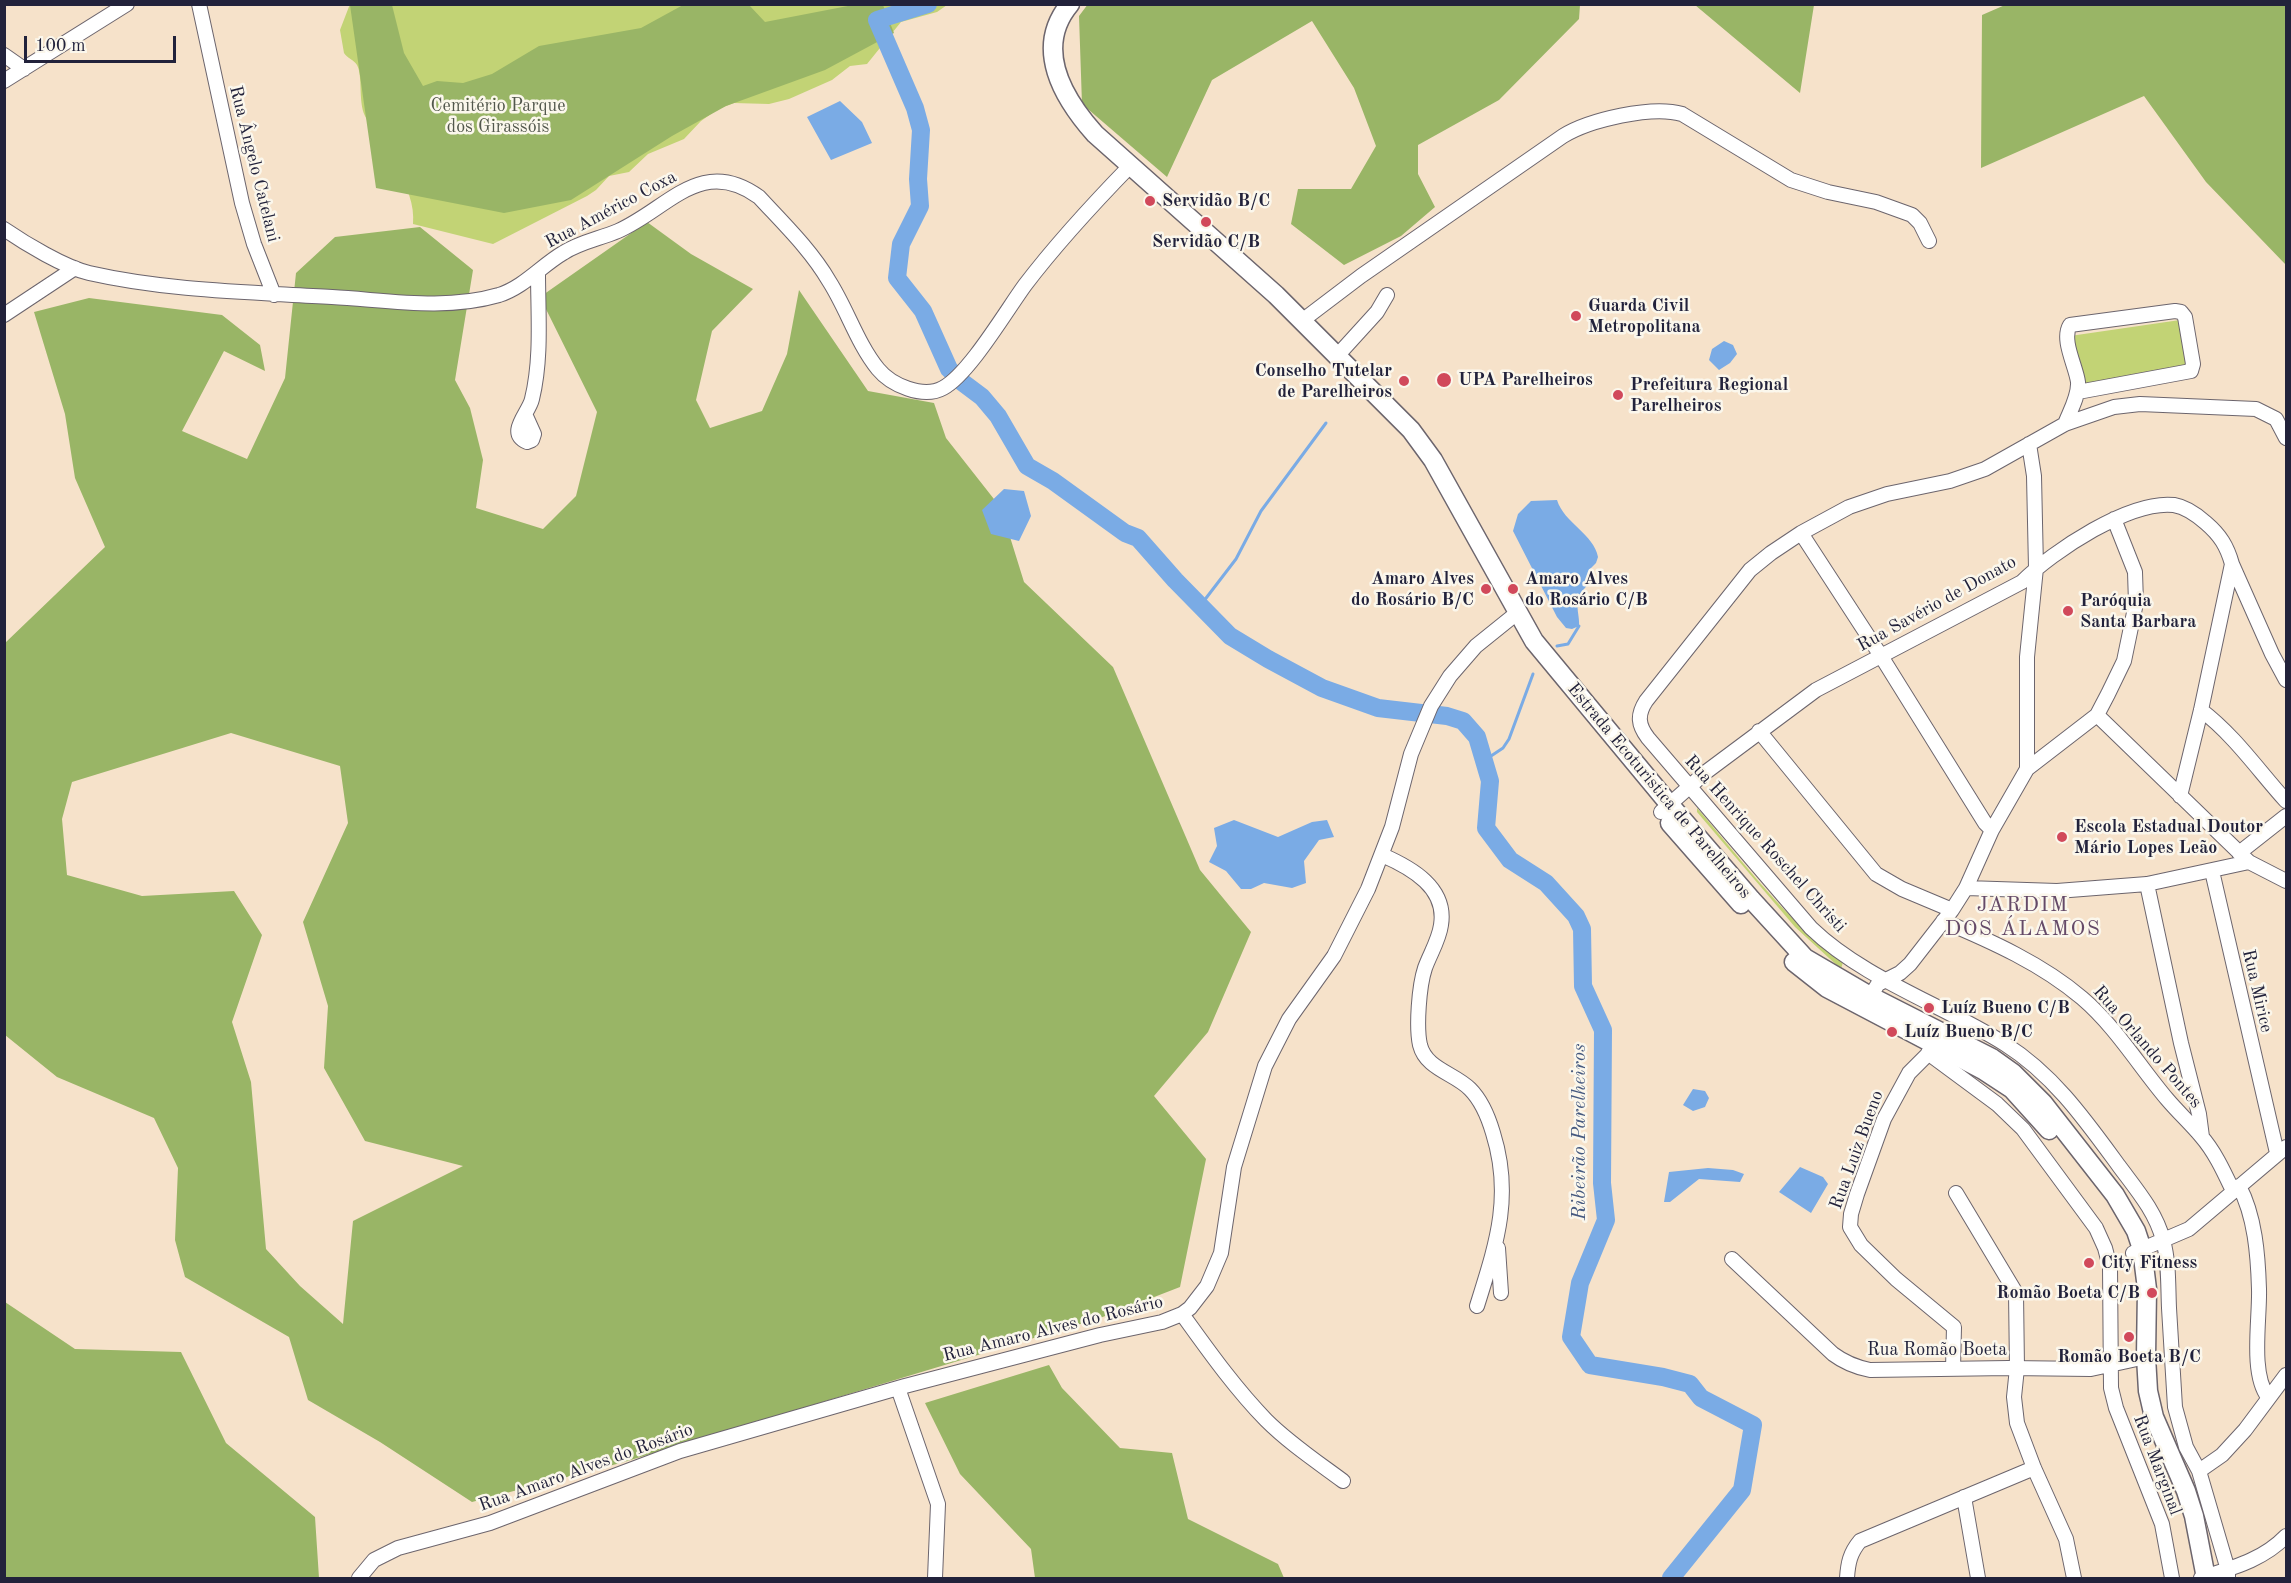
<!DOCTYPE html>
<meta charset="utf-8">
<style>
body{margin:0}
#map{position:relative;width:2291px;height:1583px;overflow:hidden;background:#f6e2ca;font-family:"Old Standard TT",serif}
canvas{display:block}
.frame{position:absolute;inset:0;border:6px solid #22223b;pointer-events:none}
.scale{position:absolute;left:24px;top:36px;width:152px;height:27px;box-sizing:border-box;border:3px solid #22223b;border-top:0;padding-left:8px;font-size:18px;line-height:21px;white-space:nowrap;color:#22223b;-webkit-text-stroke:4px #fbf7ec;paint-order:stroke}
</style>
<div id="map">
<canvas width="2291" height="1583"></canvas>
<div class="frame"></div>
<div class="scale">100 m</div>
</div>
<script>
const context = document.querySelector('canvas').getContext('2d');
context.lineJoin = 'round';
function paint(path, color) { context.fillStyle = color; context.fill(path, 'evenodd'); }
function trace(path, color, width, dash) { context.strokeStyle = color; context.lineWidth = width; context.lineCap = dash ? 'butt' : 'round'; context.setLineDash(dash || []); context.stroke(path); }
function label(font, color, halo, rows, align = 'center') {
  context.font = font + ' "Old Standard TT",serif'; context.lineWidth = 5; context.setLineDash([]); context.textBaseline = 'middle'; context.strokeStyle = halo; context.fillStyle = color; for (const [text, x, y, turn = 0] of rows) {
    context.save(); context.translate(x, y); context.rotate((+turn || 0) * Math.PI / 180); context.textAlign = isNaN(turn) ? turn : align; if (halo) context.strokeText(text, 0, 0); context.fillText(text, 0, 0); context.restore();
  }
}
const green = new Path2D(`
 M350,4l597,1 -10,7 -36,10 -34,42 -17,2 -18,14 -43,19 -20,5 -35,-1 -16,6 -17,12 -17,18 -36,15 -19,18 -20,4 -13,14 -9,6 -94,48 -80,-20c4,-38 -32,-75 -48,-108 -7,-15 -2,-40 -8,-51 -3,-5 -10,-7 -13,-12l-4,-23z
 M2180,320l8,50 -106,17 -12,-51z
 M1697,808c46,53 89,113 146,154l-2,7 -46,-42 -98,-115z`);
const forest = new Path2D(`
 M1088,4l492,1 -1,14 -80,81 -81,45v29l17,33 -34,29 -57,29 -53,-41 7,-35h53l25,-43 -22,-58 -42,-67 -100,59 -45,97 -85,-73 -3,-88z
 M350,5h42l12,48 19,33 14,-5 26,2 29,-9 47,-28 102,-18 42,-23h66l16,17 88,-17h30l11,28 -69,37 -99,36 -54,30 -101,64 -67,13 -128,-25z
 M1695,5h119l-14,88z
 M2005,5h281v260l-80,-83 -62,-86 -163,72 1,-153z
 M647,222l44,32 62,35 -41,42 -16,69 14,28 52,-17 25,-57 12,-64 69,101 66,12 12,35 55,70 23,74 89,85 87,203 51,62 -43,100 -54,64 52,63 -26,128 -80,31 -476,144 -152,40 -92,-60 -72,-42 -19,-63 -104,-60 -10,-37 3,-72 -24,-50 -97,-41 -52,-42v-392l100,-96 -30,-69 -10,-64 -31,-102 55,-14 133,17 38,30 5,26 -41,-20 -42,80 65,28 38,-81 11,-105 39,-36 85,-10 53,43 -18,110 15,28 13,52 -7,48 67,21 33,-33 21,-84 -57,-115zM231,733l109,33 8,57 -45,99 25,84 -4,62 41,73 98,25 -110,55 -10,103 -43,-38 -34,-37 -15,-167 -19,-60 30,-87 -28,-44 -92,5 -75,-21 -5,-56 10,-37z
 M5,1302l70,47 106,3 45,91 89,74 4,61h-314z
 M1049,1365l13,23 58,60 52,5 16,66 90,45 6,14h-249l-4,-29 -71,-75 -35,-71z`);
const water = new Path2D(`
 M840,101l22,21 10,21 -41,17 -24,-43z
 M1724,341l9,4 4,9 -7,9 -11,7 -10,-10 3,-11z
 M1004,489l20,2 7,25 -12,25 -28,-7 -9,-24z
 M1557,500c7,23 37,34 41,57l-2,6 -7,7c3,17 -4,14 -10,27 -4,8 1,20 0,29l-7,3 -6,-1 -9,-11 -44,-86 5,-17 13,-13z
 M1234,820l44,17 34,-15 15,-2 7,17 -15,3 -15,21 2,22 -14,5 -28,-5 -13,6h-10l-15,-18 -17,-9 8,-16 -3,-18z
 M1693,1089l12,2 4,7 -4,9 -12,4 -10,-6z
 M1800,1167l23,10 5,7 -17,29 -32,-21z
 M1708,1168l25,2 11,4 -4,8 -41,-3 -29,23h-6l5,-30z`);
const stream = new Path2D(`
 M1200,606l36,-47 25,-48 65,-88
 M1557,646l11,-2 11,-18
 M1485,760l18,-12 6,-9 24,-65`);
const river = new Path2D(`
 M928,4l-51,16 38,88 6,22 -3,49 2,27 -19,38 -4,34 26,33 26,58 13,13 20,15 16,19 29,50 26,15 72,52 13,5 37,42 55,56 38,23 54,29 56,20 69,8 16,5 14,16 13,44 -4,47 24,32 36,23 30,33 6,13 1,57 20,44 -1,153 4,37 -26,63 -9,54 19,28 73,12 27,7 11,14 52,27 -11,65 -71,88`);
const minor = new Path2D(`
 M199,4l43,199 12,41 20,51
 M4,55l20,14
 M4,81l123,-77
 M4,229c22,15 60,38 85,44 79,18 162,19 243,24 55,3 112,14 167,-2 25,-8 42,-29 64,-42 17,-11 36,-14 55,-22 50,-22 83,-76 141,-34 24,26 52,53 70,84 18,28 28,62 49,88 13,16 45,30 65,19 26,-14 63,-77 82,-103 32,-42 69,-82 106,-120
 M4,315l71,-47
 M1303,320l58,-44 202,-140c26,-16 89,-31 119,-22l109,66 37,12 48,10 36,13 8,8 9,18
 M1337,356l40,-44 10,-17
 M525,414l9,20 -2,6 -5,2c-21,-9 2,-29 5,-43 10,-41 6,-85 6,-127
 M2065,424c5,-13 14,-28 13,-42 -2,-16 -17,-42 -8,-57l105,-14 6,1 4,5 8,47 -2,7 -113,21
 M1801,533l80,123 104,167 7,7
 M2201,710c34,26 57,60 85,91
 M2097,715l152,147 37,19
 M1759,731l117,143 26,15 50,21
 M2027,769v-112l9,-89 -2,-92 -5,-32
 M2180,796l21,-86 31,-146
 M1661,812l45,-40 110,-82 206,-108c31,-31 108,-82 152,-77 12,2 23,10 32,18 14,12 21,23 26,41l40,90 14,26
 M2239,853l47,-37
 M1382,855c30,13 65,33 59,70 -2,15 -11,29 -16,43 -6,18 -9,59 -5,77 6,24 34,28 50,44 12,12 18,27 23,44 20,64 3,112 -16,173
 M2212,871l65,282
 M2147,884l34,159 18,71 3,23
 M1966,888l91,3 90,-7 102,-22
 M1943,921c48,20 99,43 139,77 34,29 57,68 85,101 11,13 23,24 34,37 14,16 23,36 32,55
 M1866,1003l12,-19 22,-11 10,-9 42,-54 14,-22 26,-58 35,-61 70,-54 11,-21 16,-33 12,-58 -1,-31 -21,-53
 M1935,1047l-26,26 -25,46 -27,75 -6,20 -1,13 11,18 35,34 58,48 -1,42
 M1928,1053l69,51 26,25 73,99 9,20 5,19 1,121 5,20 46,116 10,54
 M2239,1186c16,30 19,69 20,103 1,30 -9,84 9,108
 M1956,1193l60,100 1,75 -3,29 3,26 17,45 32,71 8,39
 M1498,1248l3,45
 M2133,1253l56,-24 97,-82
 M1732,1259l101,95c12,9 22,13 37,16l139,-2 82,1 55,-12
 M1182,1314c26,36 52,73 84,106 23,23 50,41 77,61
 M898,1388l40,116 -3,74
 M2199,1471l23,-16 23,-25 41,-55
 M1964,1497l14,81
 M359,1578l15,-18 24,-12 92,-25 190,-72 225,-65 195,-51 62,-13 20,-8 8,-6 17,-22 14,-33 13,-86 31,-101 24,-47 45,-63 34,-67 24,-62 19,-73 20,-48 19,-30 26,-30 41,-33
 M1847,1578c1,-15 3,-25 13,-37l174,-73
 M2201,1578c31,-10 62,-18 85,-42
 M2228,1578v-8l-29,-99 -13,-24 -11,-40c-2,-33 -4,-66 -6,-99 -1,-23 0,-46 -6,-68 -7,-28 -27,-51 -44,-74 -33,-45 -65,-91 -114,-122 -62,-39 -141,-65 -194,-116l-163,-190c-10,-13 -11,-23 -2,-37l104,-131 21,-17 30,-20 48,-26 38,-13 63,-13 35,-12 80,-45 49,-17 26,-3 116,5 20,10 10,19`);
const major = new Path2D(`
 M1070,4c-37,44 -7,94 25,130l181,161 135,135 22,30 101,181 136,164 81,94 54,59 65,38 122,62 21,15 30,30 72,92 21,36 6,18 5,40 -1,68 2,34 6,26 32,74 8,25 12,62
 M1670,823l71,81
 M1794,962l33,26 156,82 29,19 37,41`);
const markers = [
 [1150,201,6,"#d1495b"],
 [1206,222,6,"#d1495b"],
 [1576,316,6,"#d1495b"],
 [1444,380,8,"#d1495b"],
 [1404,381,6,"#d1495b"],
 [1618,395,6,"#d1495b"],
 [1486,589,6,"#d1495b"],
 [1513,589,6,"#d1495b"],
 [2068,611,6,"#d1495b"],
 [2062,837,6,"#d1495b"],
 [1929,1008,6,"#d1495b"],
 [1892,1032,6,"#d1495b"],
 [2089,1263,6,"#d1495b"],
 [2152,1293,6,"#d1495b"],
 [2129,1337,6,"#d1495b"]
];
const parkNames = [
 ["Cemitério Parque",498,106],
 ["dos Girassóis",498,127]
];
const streetNames = [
 ["Rua Ângelo Catelani",254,164,76],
 ["Rua Américo Coxa",611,210,-28],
 ["Rua Savério de Donato",1937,604,-29],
 ["Estrada Ecoturistica de Parelheiros",1659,791,50],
 ["Rua Henrique Roschel Christi",1765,844,48],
 ["Rua Mirice",2257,991,77],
 ["Rua Orlando Pontes",2147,1047,49],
 ["Rua Luiz Bueno",1857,1150,-70],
 ["Rua Amaro Alves do Rosário",1053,1329,-14],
 ["Rua Romão Boeta",1937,1350],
 ["Rua Marginal",2157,1465,69],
 ["Rua Amaro Alves do Rosário",586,1468,-20]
];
const poiNames = [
 ["Servidão B/C",1162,201],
 ["Servidão C/B",1206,242,"center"],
 ["Guarda Civil",1588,306],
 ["Metropolitana",1588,327],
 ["Conselho Tutelar",1392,371,"right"],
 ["de Parelheiros",1392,392,"right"],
 ["UPA Parelheiros",1458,380],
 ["Prefeitura Regional",1630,385],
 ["Parelheiros",1630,406],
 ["Amaro Alves",1474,579,"right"],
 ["do Rosário B/C",1474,600,"right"],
 ["Amaro Alves",1525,579],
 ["do Rosário C/B",1525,600],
 ["Paróquia",2080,601],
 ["Santa Barbara",2080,622],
 ["Escola Estadual Doutor",2074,827],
 ["Mário Lopes Leão",2074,848],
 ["Luíz Bueno C/B",1941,1008],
 ["Luíz Bueno B/C",1904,1032],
 ["City Fitness",2101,1263],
 ["Romão Boeta C/B",2140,1293,"right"],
 ["Romão Boeta B/C",2129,1357,"center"]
];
const waterNames = [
 ["Ribeirão Parelheiros",1580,1132,-90]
];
const quarterNames = [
 ["JARDIM",2023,905],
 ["DOS ÁLAMOS",2023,929]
];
paint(green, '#c2d375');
paint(forest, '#99b566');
paint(water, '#7aabe5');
trace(stream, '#7aabe5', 3);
trace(river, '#7aabe5', 18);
trace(minor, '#6c656d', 16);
trace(major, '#6c656d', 21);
trace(minor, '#fff', 14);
trace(major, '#fff', 18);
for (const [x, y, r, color] of markers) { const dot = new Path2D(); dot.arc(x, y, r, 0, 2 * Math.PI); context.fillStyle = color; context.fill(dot); trace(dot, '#fbf7ec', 2); }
label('18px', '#52574c', '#fbf7ec', parkNames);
label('18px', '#22223b', '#fbf7ec', streetNames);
label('bold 18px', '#22223b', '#fbf7ec', poiNames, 'left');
label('italic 20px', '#45597f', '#fbf7ec', waterNames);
context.letterSpacing = '1.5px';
label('21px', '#654a68', '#fbf7ec', quarterNames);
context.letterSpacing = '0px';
</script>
